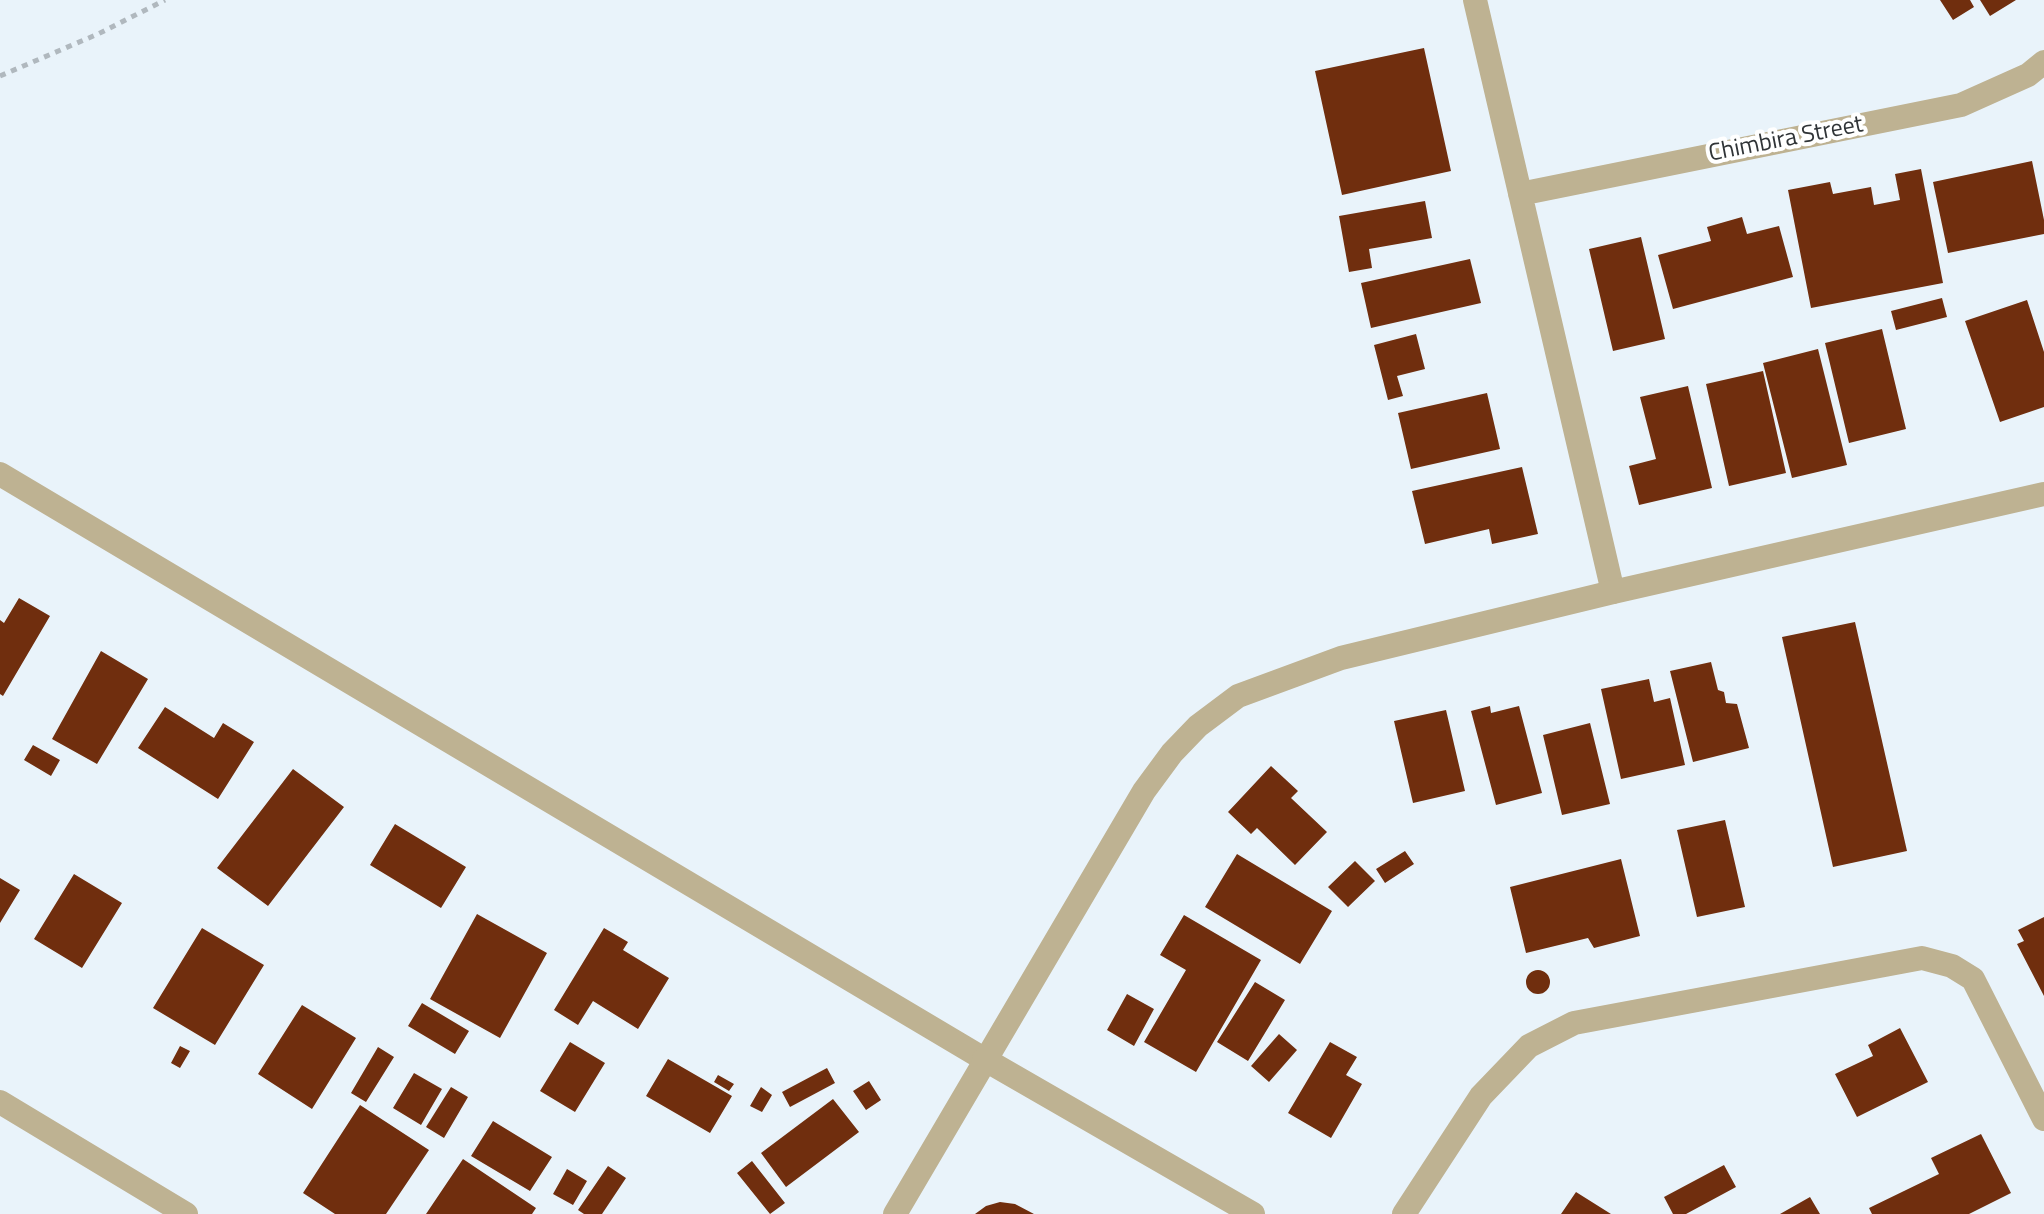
<!DOCTYPE html>
<style>
body{margin:0}
canvas{display:block;background:#e9f3fa}
</style>
<canvas width="2044" height="1214"></canvas>
<script>
const context = document.querySelector('canvas').getContext('2d');
context.lineJoin = 'round';
function paint(path, color) { context.fillStyle = color; context.fill(path, 'evenodd'); }
function trace(path, color, width, dash) { context.strokeStyle = color; context.lineWidth = width; context.lineCap = dash ? 'butt' : 'round'; context.setLineDash(dash || []); context.stroke(path); }
function label(font, color, halo, rows, align = 'center') {
  context.font = font + ' "Titillium Web",sans-serif'; context.lineWidth = 8; context.setLineDash([]); context.textBaseline = 'middle'; context.strokeStyle = halo; context.fillStyle = color; for (const [text, x, y, turn = 0] of rows) {
    context.save(); context.translate(x, y); context.rotate((+turn || 0) * Math.PI / 180); context.textAlign = isNaN(turn) ? turn : align; if (halo) context.strokeText(text, 0, 0); context.fillText(text, 0, 0); context.restore();
  }
}
const building = new Path2D(`
 M1940,0h30l4,7 -21,13z
 M1980,0h36l-26,16z
 M1424,48l27,123 -109,24 -27,-124z
 M2032,161l12,59v14l-96,19 -15,-71z
 M1921,169l22,114 -132,25 -23,-118 42,-8 3,12 38,-7 3,18 26,-5 -5,-26z
 M1425,201l7,37 -63,11 3,19 -23,4 -10,-56z
 M1742,217l5,17 32,-8 14,51 -120,32 -15,-54 53,-14 -4,-14z
 M1641,237l24,102 -52,12 -24,-102z
 M1470,259l11,44 -110,25 -10,-45z
 M1942,298l5,19 -51,13 -5,-19z
 M2027,300l17,52v55l-44,15 -35,-101z
 M1882,329l24,100 -57,14 -24,-100z
 M1416,334l9,35 -28,7 6,20 -15,4 -14,-55z
 M1818,349l29,116 -55,13 -29,-115z
 M1763,371l23,102 -57,13 -23,-102z
 M1688,386l24,102 -73,17 -10,-39 27,-7 -16,-62z
 M1487,393l13,56 -89,20 -13,-56z
 M1522,467l16,67 -46,10 -3,-15 -64,15 -13,-53z
 M19,598l31,18 -47,80 -3,-2v-74l4,3z
 M1855,622l52,229 -74,16 -51,-230z
 M101,651l47,28 -51,85 -45,-25z
 M1711,662l7,28 6,2 2,11 11,1 12,44 -56,14 -23,-91z
 M1649,679l5,23 16,-4 15,67 -64,14 -20,-90z
 M1490,706l1,7 28,-7 23,87 -46,12 -25,-94z
 M165,707l49,31 9,-15 31,19 -36,57 -80,-51z
 M1446,710l19,81 -52,12 -19,-82z
 M1590,723l20,81 -48,11 -19,-80z
 M33,745l27,15 -9,16 -27,-16z
 M1271,766l27,25 -7,7 36,34 -32,33 -38,-37 -6,6 -23,-22z
 M293,769l51,38 -76,99 -51,-38z
 M1725,820l20,87 -48,10 -20,-87z
 M395,824l71,43 -25,41 -71,-43z
 M1405,851l9,13 -29,19 -9,-14z
 M1237,854l95,57 -32,53 -95,-57z
 M1621,859l19,77 -46,12 -6,-10 -62,15 -16,-66z
 M1355,861l20,20 -27,26 -20,-20z
 M74,874l48,29 -40,65 -48,-29z
 M0,878l20,12 -20,33z
 M477,914l70,39 -47,85 -70,-39z
 M1184,915l77,45 -65,112 -52,-30 42,-72 -26,-15z
 M2044,917v79l-27,-52 7,-3 -6,-11z
 M202,928l62,37 -49,80 -62,-37z
 M604,928l24,14 -5,8 46,28 -31,51 -45,-28 -15,24 -24,-15z
 M1526 982a12 12 0 1 1 24 0a12 12 0 1 1-24 0Z
 M1255,982l30,18 -37,61 -31,-19z
 M1127,994l27,15 -20,37 -27,-16z
 M422,1003l47,28 -14,23 -47,-28z
 M302,1005l54,33 -44,71 -54,-35z
 M1900,1028l28,54 -71,35 -22,-43 38,-18 -5,-11z
 M1279,1034l18,16 -28,32 -18,-16z
 M570,1042l35,21 -30,49 -35,-21z
 M1330,1042l27,15 -11,18 16,9 -31,54 -43,-25z
 M180,1046l10,5 -10,17 -9,-5z
 M378,1047l16,10 -28,45 -15,-9z
 M668,1059l64,37 -22,37 -64,-37z
 M827,1068l8,15 -45,24 -8,-15z
 M414,1073l28,16 -21,36 -28,-17z
 M718,1075l16,9 -5,7 -15,-9z
 M869,1081l12,19 -15,10 -13,-19z
 M451,1087l17,10 -24,41 -18,-11z
 M761,1087l11,8 -10,17 -12,-6z
 M833,1099l26,33 -73,55 -25,-34z
 M360,1105l69,45 -43,64h-51l-32,-21z
 M493,1121l59,36 -22,34 -59,-35z
 M1981,1134l30,59 -42,21h-97l-3,-6 70,-34 -8,-16z
 M463,1159l73,49 -4,6h-106z
 M752,1161l33,42 -15,11 -33,-41z
 M1724,1165l12,22 -50,27h-13l-9,-17z
 M608,1166l18,12 -24,36h-18l-6,-4z
 M567,1169l20,12 -14,24 -20,-11z
 M1576,1192l35,22h-50z
 M1810,1197l10,17h-40z
 M1000,1202l15,2 19,10h-59l11,-8z`);
const path = new Path2D(`
 M0,76l98,-42 67,-34`);
const minor = new Path2D(`
 M1475,0l138,592
 M1520,194l441,-89 67,-30 16,-13
 M0,474l984,585
 M0,1102l186,112
 M1404,1214l77,-118 48,-50 45,-23 348,-65 30,8 21,13 71,140`);
const tertiary = new Path2D(`
 M984,1059l269,155
 M895,1214l249,-423 28,-38 26,-27 40,-30 103,-38 272,-66 431,-98`);
const streetNames = [
 ["Chimbira Street",1786,140,-11]
];
paint(building, '#702e0e');
trace(path, '#b0b8be', 5, [6, 6]);
trace(minor, '#beb292', 24);
trace(tertiary, '#beb292', 24);
label('24px', '#303437', '#fff', streetNames);
</script>
